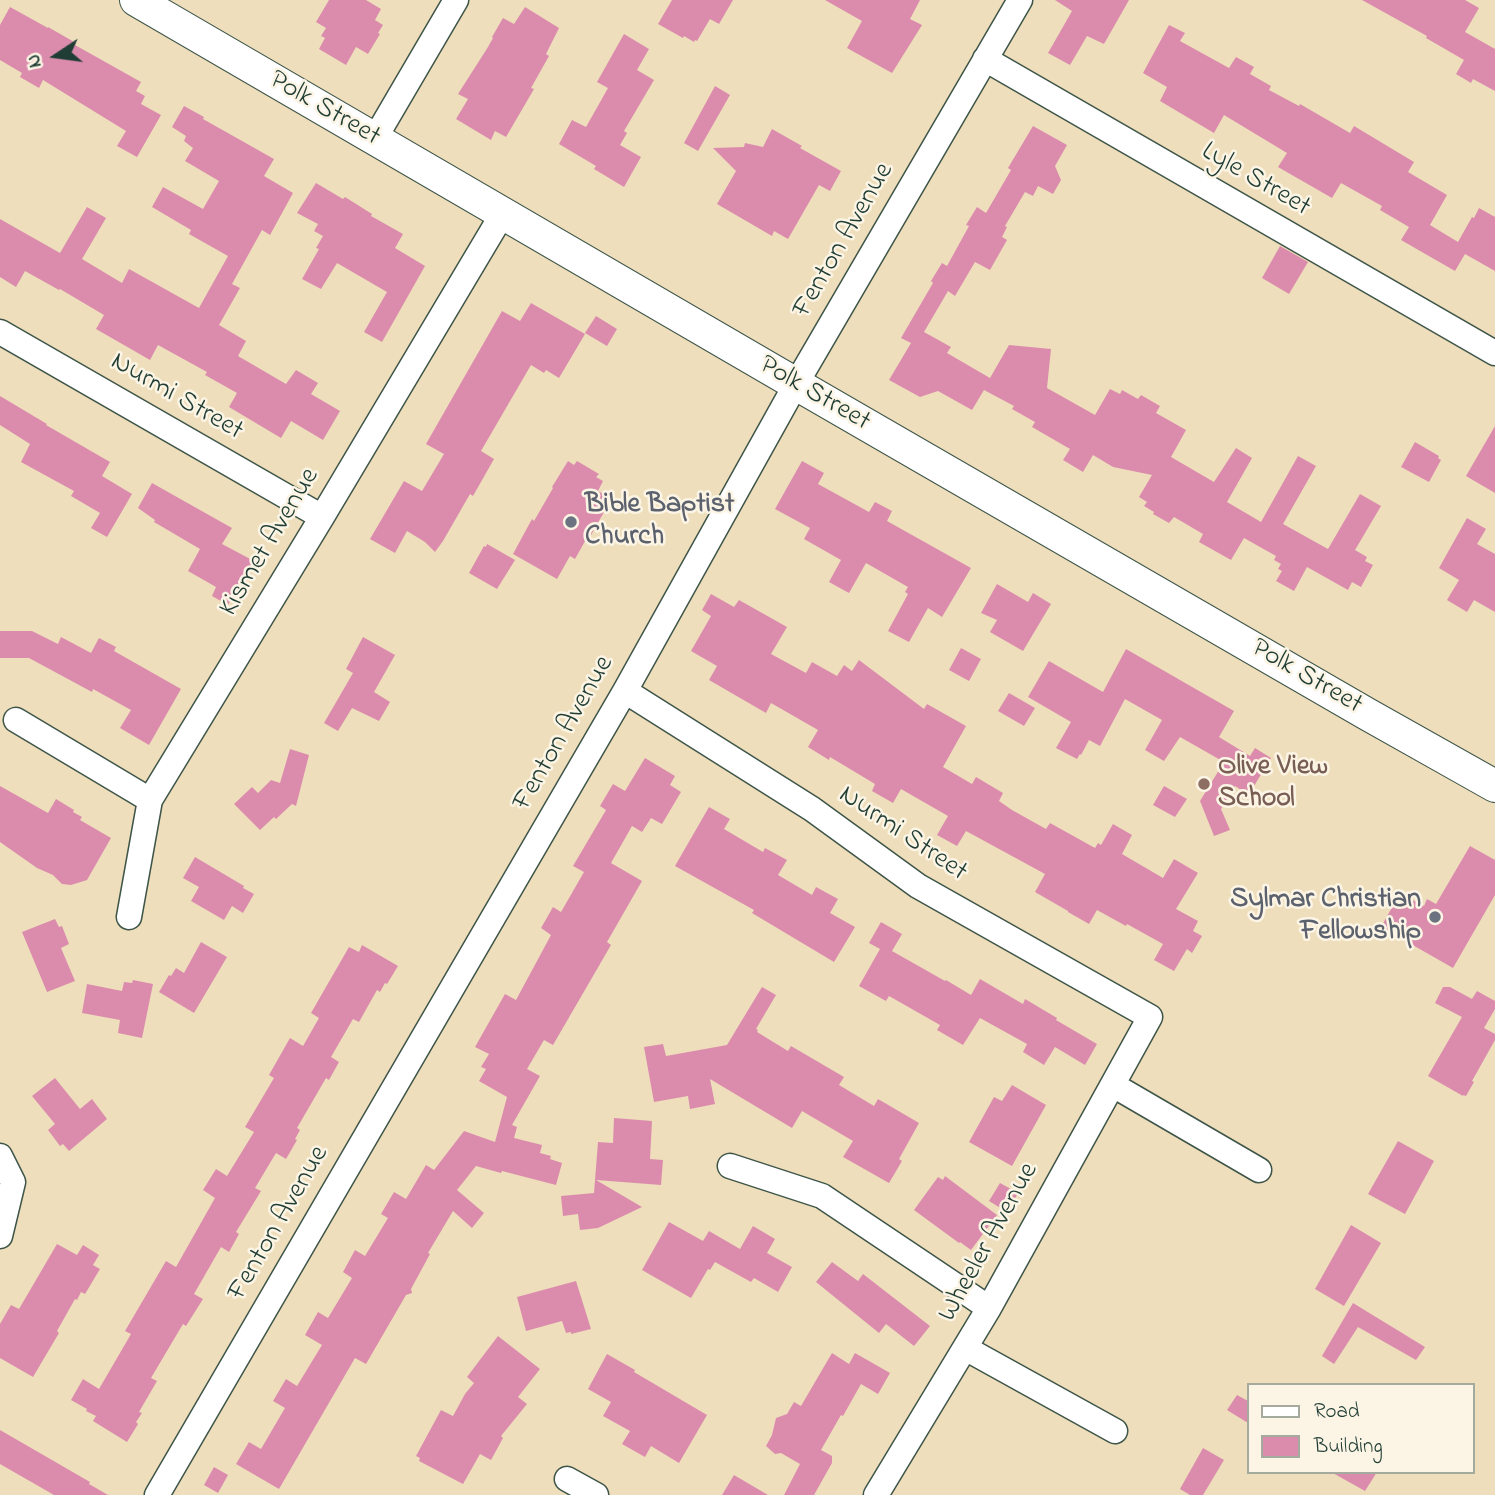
<!DOCTYPE html>
<style>
body{margin:0}
#map{position:relative;width:1495px;height:1495px;overflow:hidden;background:#eedebc;font-family:"Indie Flower",sans-serif}
canvas{display:block}
.legend{position:absolute;left:1247px;top:1383px;width:228px;height:91px;box-sizing:border-box;background:#fcf5e5;border:2px solid #a4ab9e;margin:0;padding:9px 12px;list-style:none;font-size:21px;color:#1f3d34}
.legend li{display:flex;align-items:center;gap:14px;height:35px}
.legend b{width:35px;border:2px solid #a4ab9e}
.north{position:absolute;left:21px;top:21px;width:70px;height:70px;-webkit-text-stroke:5px #fcf5e5;paint-order:stroke;rotate:257deg;font-size:19px;font-weight:700;line-height:28px;text-align:center;color:#1f3d34}
.north::after{content:'';display:block;margin:auto;width:24px;height:32px;background:#1f3d34;clip-path:polygon(50% 0,100% 100%,50% 72%,0 100%)}
</style>
<div id="map">
<canvas width="1495" height="1495"></canvas>
<ul class="legend">
<li><b style="height:9px;background:#fff"></b>Road</li>
<li><b style="height:19px;background:#db8cad"></b>Building</li>
</ul>
<div class="north">N</div>
</div>
<script>
const context = document.querySelector('canvas').getContext('2d');
context.lineJoin = 'round';
function paint(path, color) { context.fillStyle = color; context.fill(path, 'evenodd'); }
function trace(path, color, width, dash) { context.strokeStyle = color; context.lineWidth = width; context.lineCap = dash ? 'butt' : 'round'; context.setLineDash(dash || []); context.stroke(path); }
function label(font, color, halo, rows, align = 'center') {
  context.font = font + ' "Indie Flower",sans-serif'; context.lineWidth = 5; context.setLineDash([]); context.textBaseline = 'middle'; context.strokeStyle = halo; context.fillStyle = color; for (const [text, x, y, turn = 0] of rows) {
    context.save(); context.translate(x, y); context.rotate((+turn || 0) * Math.PI / 180); context.textAlign = isNaN(turn) ? turn : align; if (halo) context.strokeText(text, 0, 0); context.fillText(text, 0, 0); context.restore();
  }
}
const building = new Path2D(`
 M329,0h37l15,9 -6,11 8,5 -5,8 2,1 -12,20 -12,-7 -10,18 -27,-16 6,-11 -4,-2 5,-8 -10,-6z
 M672,0h61l-14,24 -9,-5 -13,22 -2,-1 -1,2 -10,-6 -1,2 -25,-14z
 M825,0h95l-10,19 12,6 -30,48 -45,-25 15,-27z
 M1055,0h74l-25,44 -17,-8 -17,29 -22,-12 24,-42z
 M1362,0h103l14,8 -14,24 30,17v42l-22,-12 -2,4 -15,-9 8,-14 -38,-22 1,-2z
 M10,7l38,21v-1l28,16 -1,2 66,37 -5,9 9,5 -4,8 20,11 -24,42 -20,-11 9,-15 -83,-51 -4,8 -19,-11 2,-4 -22,-13v-35z
 M525,7l34,21 -13,26 3,2 -18,32 3,1 -28,48 -11,-6 -4,9 -35,-21 12,-20 -10,-5 30,-47 5,-9 -1,-1 11,-19 11,6z
 M1169,25l16,8 -5,8 49,27 7,-11 18,10 -4,7 21,12 -2,4 30,16 1,-2 50,29 4,-7 60,36 -6,10 39,23 -17,30 28,17 14,-25 2,1 5,-10 16,9v54l-30,-17 -10,17 -54,-31 8,-13 -29,-17 2,-4 -41,-23 -9,15 -54,-31 9,-14 -63,-38 -10,18 -54,-32 7,-14 -24,-14z
 M624,34l25,15 -12,21 17,10 -30,51 3,2 -7,12 21,12 -17,30 -30,-18 2,-3 -37,-22 13,-24 14,7 22,-39 -11,-6z
 M715,86l15,9 -32,56 -14,-8z
 M184,106l20,11 -1,2 71,40 -10,17 29,17 -23,42 -8,-5 -30,54 8,4 -21,37 27,16 -8,15 48,28 10,-14 22,13 -7,11 29,17 -17,29 -32,-19 -10,17 -52,-31 8,-14 -32,-18 2,-3 -49,-27 -8,15 -54,-31 8,-14 -44,-26 -1,1 -34,-19 -9,16 -16,-10v-58l60,34 27,-46 19,11 -24,41 40,24 7,-14 70,39 29,-52 -39,-22 2,-4 -39,-23 11,-20 40,22 16,-28 -34,-20 8,-13 -9,-7 2,-5 -14,-9z
 M1033,126l34,19 -12,21 6,14 -8,14 -15,-8 -5,10 -8,-4 -20,34 2,1 -5,10 5,3 -17,30 -15,-8 -20,34 -7,-5 -24,41 27,15 -4,6 43,25 19,-33 42,4 -4,39 48,27 15,-26 10,5 2,-4 16,9 3,-4 19,11 -4,7 30,17 -15,27 43,25 22,-34 16,10 -25,44 34,20 37,-66 18,10 -33,58 45,25 32,-55 21,12 -26,44 12,7 -2,4 8,4 -12,22 -9,-5 -4,8 -41,-23 -13,24 -18,-10 6,-10 -4,-2 3,-5 -7,-4 2,-4 -32,-18 -13,22 -32,-18 4,-8 -29,-17 -5,6 -16,-9 1,-2 -10,-6 3,-4 -8,-5 13,-22 -39,-8 -20,-12 -10,17 -20,-12 7,-11 -38,-22 3,-5 -23,-13 2,-3 -30,-16 -12,20 -34,-19 -18,6 -31,-17 22,-37 -10,-5 32,-55 -2,-2 11,-18 5,3 22,-40 -3,-1 11,-18 9,6 25,-43 -3,-2z
 M772,129l30,17 -2,2 41,23 -11,20 -11,-6 -31,54 -14,-8 -2,5 -55,-32 19,-33 -23,-23 31,-1 1,-4 18,4z
 M316,183l27,16 2,-2 27,17 -1,2 32,18 -8,14 30,18 -43,76 -18,-10 23,-40 -50,-29 -16,26 -19,-10 17,-30 -3,-1 7,-12 -9,-5 4,-7 -21,-11z
 M1280,246l28,16 -19,32 -27,-16z
 M531,303l54,31 -26,44 -13,-8 -2,3 -13,-8 -50,86 13,8 -21,37 -3,-2 -27,47 -8,11 -10,-10 -18,-11 -12,22 -25,-14 34,-58 18,10 22,-37 -18,-10 76,-133 18,10z
 M596,316l21,13 -10,17 -22,-13z
 M0,396l47,28 -1,1 64,37 -8,14 30,18 -25,43 -16,-9 9,-15 -29,-17 3,-5 -53,-29 9,-18 -30,-19z
 M1495,426v67l-29,-17z
 M1415,442l24,14 -1,2 3,2 -12,22 -28,-15z
 M568,461l6,4 3,-4 22,13 -3,3 7,4 -5,10 14,7 -21,37 -2,-1 -14,25 -5,-3 -13,23 -44,-25 19,-35 2,2 19,-33 -1,-1z
 M802,461l22,12 -6,11 51,28 6,-10 17,9 -5,10 84,47 -29,49 -14,-9 -19,34 -21,-11 20,-37 -3,-2 3,-5 -42,-24 -17,30 -20,-11 12,-22 -37,-21 6,-11 -35,-19z
 M152,483l80,45 -10,16 32,17 -26,44 -16,-9 4,-9 -28,-16 12,-22 -46,-27 1,-2 -17,-12z
 M1467,518l19,11 -9,15 18,10v58l-21,-12 -7,12 -20,-12 12,-20 -20,-12z
 M487,544l28,16 -18,29 -28,-16 15,-27 2,1z
 M997,584l31,18 5,-9 18,11 -28,47 -33,-19 7,-12 -16,-7z
 M711,594l23,13 5,-7 48,27 -16,27 35,19 6,-11 25,14 7,-11 8,6 7,-11 65,49 3,-5 39,22 -23,41 29,17 4,-7 27,16 -4,8 13,9 34,19 4,-6 45,25 3,-5 3,2 12,-21 19,11 -10,19 41,24 11,-19 24,14 -22,36 22,12 -5,10 9,5 -10,17 -5,-4 -13,22 -20,-11 9,-16 -36,-20 -1,2 -29,-16 -8,14 -21,-12v-1l-33,-19 10,-18 -79,-43 -9,15 -20,-11 11,-19 -47,-27 -8,14 -21,-12 3,-7 -45,-27 -1,3 -21,-13 10,-17 -47,-27 -5,10 -57,-33 8,-14 -26,-15 20,-35 -9,-6z
 M0,631h32l26,13 3,-7 30,16 8,-15 17,9 -2,4 67,38 -32,56 -29,-17 11,-18 -38,-21 -1,3 -63,-34h-29z
 M363,637l32,18 -21,37 16,10 -11,19 -27,-13 -14,23 -14,-8 29,-50 -7,-4z
 M961,648l20,11 -12,22 -20,-11z
 M1126,649l108,62 -15,26 31,19 5,-8 16,10 -17,28 -3,-1 -5,8 -11,-7 -14,23 9,21 -16,6 -14,-35 24,-39 -44,-25 -16,24 -19,-11 17,-30 -37,-21 -25,47 -11,-6 -8,15 -1,-1 -3,5 -21,-11 15,-26 -43,-25 21,-36 54,31z
 M1009,693l26,15 -11,18 -26,-15z
 M290,749l19,6 -13,51 -4,-2 -16,15 -2,-2 -14,13 -26,-26 18,-17 6,6 13,-13 9,3z
 M645,758l30,18 -5,9 11,7 -19,32 -11,-6 -9,14 -10,-6 -21,37 31,18 -35,61 4,3 -58,100 -9,-5 -17,29 13,7 -28,49 5,2 -3,11 28,7 -2,8 11,3 -1,3 12,4 -6,22 -54,-14 -1,2 -25,-7 -19,24 27,23 -12,15 -19,-17 -25,42 2,1 -19,35 1,4 -6,2 -40,69 -11,-6 -76,131 -43,-25 13,-22 12,7 24,-41 -12,-7 13,-22 11,7 25,-41 -17,-10 13,-23 10,6 24,-40 -9,-6 12,-22 10,6 23,-38 -7,-4 13,-22 12,7 20,-34 8,5 30,-39 31,11 12,-45 -28,-16 7,-12 -5,-2 8,-13 -14,-7 30,-53 11,6 35,-65 -10,-7 12,-21 8,5 23,-40 -11,-6 33,-56 -6,-4 13,-22 12,7z
 M0,786l48,27 8,-14 18,11 -1,2 9,5 -2,3 31,18 -24,42 -16,5 -9,-1 -9,-9 -16,-7 -37,-26z
 M1164,786l23,13 -12,18 -22,-12z
 M709,807l21,12 -6,10 39,23 2,-4 22,12 -9,15 34,20 4,-8 22,12 -8,14 25,14 -21,35 -82,-49 2,-3 -79,-44z
 M1470,846l25,14v35l-42,73 -72,-41 19,-34 24,13 3,-7 9,5z
 M195,857l49,29 -1,2 11,6 -11,19 -11,-7 -8,14 -33,-19 8,-14 -16,-9z
 M55,919l4,8 3,-1 7,18 -8,4 14,33 -28,11 -25,-60z
 M881,922l21,12 -10,17 53,30 1,-1 25,15 9,-16 43,25 2,-5 32,19 -1,2 41,24 -12,21 -30,-18 -11,18 -21,-13 4,-8 -47,-26 -17,27 -26,-15 3,-5 -51,-29 -3,5 -27,-15 21,-37 -11,-6z
 M201,942l26,15 -33,56 -35,-21 10,-17 2,1 5,-8 8,5z
 M362,945l36,21 -11,18 -2,-1 -5,9 -3,-2 -18,32 -6,-3 -22,38 8,5 -10,18 -3,-2 -29,50 3,2 -5,9 2,1 -11,19 -10,-6 -21,35 6,3 -25,41 3,2 -10,18 -8,-5 -27,47 9,5 -17,27 -3,-2 -32,54 6,3 -18,31 3,1 -6,9 2,2 -11,18 -34,-21 3,-5 -10,-5 1,-2 -16,-9 12,-21 16,10 32,-55 -6,-3 41,-70 10,6 39,-69 -12,-8 13,-21 11,7 27,-44 -9,-5 29,-49 -5,-3 21,-37 13,8 16,-28 -8,-5 38,-66 10,5z
 M133,980l20,4 -11,54 -24,-5 2,-13 -38,-7 5,-29 35,7 2,-9 8,1z
 M762,987l14,8 -20,34 2,1 -1,2 31,19 3,-5 53,31 -5,8 35,21 4,-7 41,24 -20,36 3,2 -13,22 -46,-26 10,-16 -51,-30 -10,17 -82,-49 5,25 -25,5 -2,-13 -34,6 -10,-55 19,-3 3,12 61,-11z
 M1443,987h7l22,12 5,-8 18,10v8l-11,19 11,6v6l-23,41 2,1 -8,14 -3,-1v1l-35,-20 34,-59 -27,-14z
 M55,1078l25,31 12,-10 15,20 -38,32 -6,-7 -3,2 -12,-16 7,-6 -23,-28z
 M1012,1085l34,20 -34,61 -43,-24 25,-45 8,4z
 M614,1118l38,3 -2,38 13,1 -2,25 -65,-5 46,27 -44,21 -18,2 -2,-16 -15,2 -2,-20 33,-3 4,-51 15,1z
 M1398,1141l36,20 -29,53 -37,-20z
 M945,1176l52,39 -26,35 -11,-8 -1,1 -45,-33 24,-33 5,3z
 M1000,1183l18,10 -11,19 -18,-11z
 M669,1222l34,19 6,-10 31,18 13,-23 22,13 -8,14 25,14 -14,25 -24,-14 -3,4 -36,-20 -5,8 -2,-1 -17,29 -49,-28z
 M1351,1225l30,18 -37,63 -29,-17z
 M57,1244l20,11 6,-10 16,10 -6,10 7,4 -15,25 -4,-2 -4,8 -2,-1 -18,32 2,2 -26,44 -33,-19v-34l11,-19 8,4z
 M832,1262l26,19 5,-7 67,52 -16,20 -28,-22 -7,9 -63,-51z
 M576,1281l15,48 -20,5v-2l-5,1 -4,-12 -36,10 -9,-34z
 M1353,1303l72,44 -9,13 -58,-33 -24,37 -12,-8z
 M498,1336l42,33 -22,28 9,7 -26,32 2,2 -12,22 -11,-6 -17,30 -44,-23 1,-3 -4,-2 25,-46 12,6 12,-22 9,-11 -7,-6z
 M832,1353l17,11 6,-11 35,20 -12,21 -17,-10 -18,32 -2,-1 -20,35 11,6v7l-18,32h-30l16,-31 -19,-11 -6,1 -9,-8 6,-11 4,-17 11,-4 7,-12 7,4z
 M607,1354l28,16 -1,2 73,43 -28,48 -28,-17 -6,11 -23,-13 8,-13 -27,-15 8,-14 -23,-13z
 M1237,1395l11,6v22l-21,-13z
 M0,1430l90,52 -1,2 19,11h-54l-54,-31z
 M1203,1448l21,12 -21,35h-13l-10,-6z
 M214,1467l14,8 -10,18 -14,-8z
 M1331,1472h46l-12,19z
 M734,1475l34,20h-46z`);
const minor = new Path2D(`
 M985,59l510,294
 M374,140l82,-140
 M0,332l322,185
 M625,691l187,118 106,77 232,131 -161,291 -113,187
 M16,720l134,80
 M129,917l21,-117 172,-283 181,-304
 M1113,1085l146,85
 M0,1156l13,26 -13,54
 M730,1166l92,30 167,112
 M965,1348l150,83
 M567,1479l29,16
 M157,1495l468,-804 171,-307 224,-384`);
const tertiary = new Path2D(`
 M136,0l660,384 571,330 128,72`);
const markers = [
 [571,522,7,"#6b7280"],
 [1204,784,7,"#8d6e63"],
 [1435,917,7,"#6b7280"]
];
const streetNames = [
 ["Polk Street",324,110,30],
 ["Lyle Street",1255,181,30],
 ["Fenton Avenue",845,241,-60],
 ["Polk Street",814,395,30],
 ["Nurmi Street",176,398,30],
 ["Kismet Avenue",271,543,-59],
 ["Polk Street",1306,678,30],
 ["Fenton Avenue",565,734,-60],
 ["Nurmi Street",902,835,34],
 ["Fenton Avenue",280,1224,-60],
 ["Wheeler Avenue",990,1243,-61]
];
const worshipNames = [
 ["Bible Baptist",585,506],
 ["Church",585,538],
 ["Sylmar Christian",1421,901,"right"],
 ["Fellowship",1421,933,"right"]
];
const educationNames = [
 ["Olive View",1218,768],
 ["School",1218,800]
];
paint(building, '#db8cad');
trace(minor, '#3e5548', 27);
trace(tertiary, '#3e5548', 34);
trace(minor, '#fff', 24);
trace(tertiary, '#fff', 32);
for (const [x, y, r, color] of markers) { const dot = new Path2D(); dot.arc(x, y, r, 0, 2 * Math.PI); context.fillStyle = color; context.fill(dot); trace(dot, '#fcf5e5', 2.5); }
label('28px', '#1f3d34', '#fcf5e5', streetNames);
label('bold 28px', '#5b616d', '#fcf5e5', worshipNames, 'left');
label('bold 28px', '#785e54', '#fcf5e5', educationNames, 'left');
</script>
